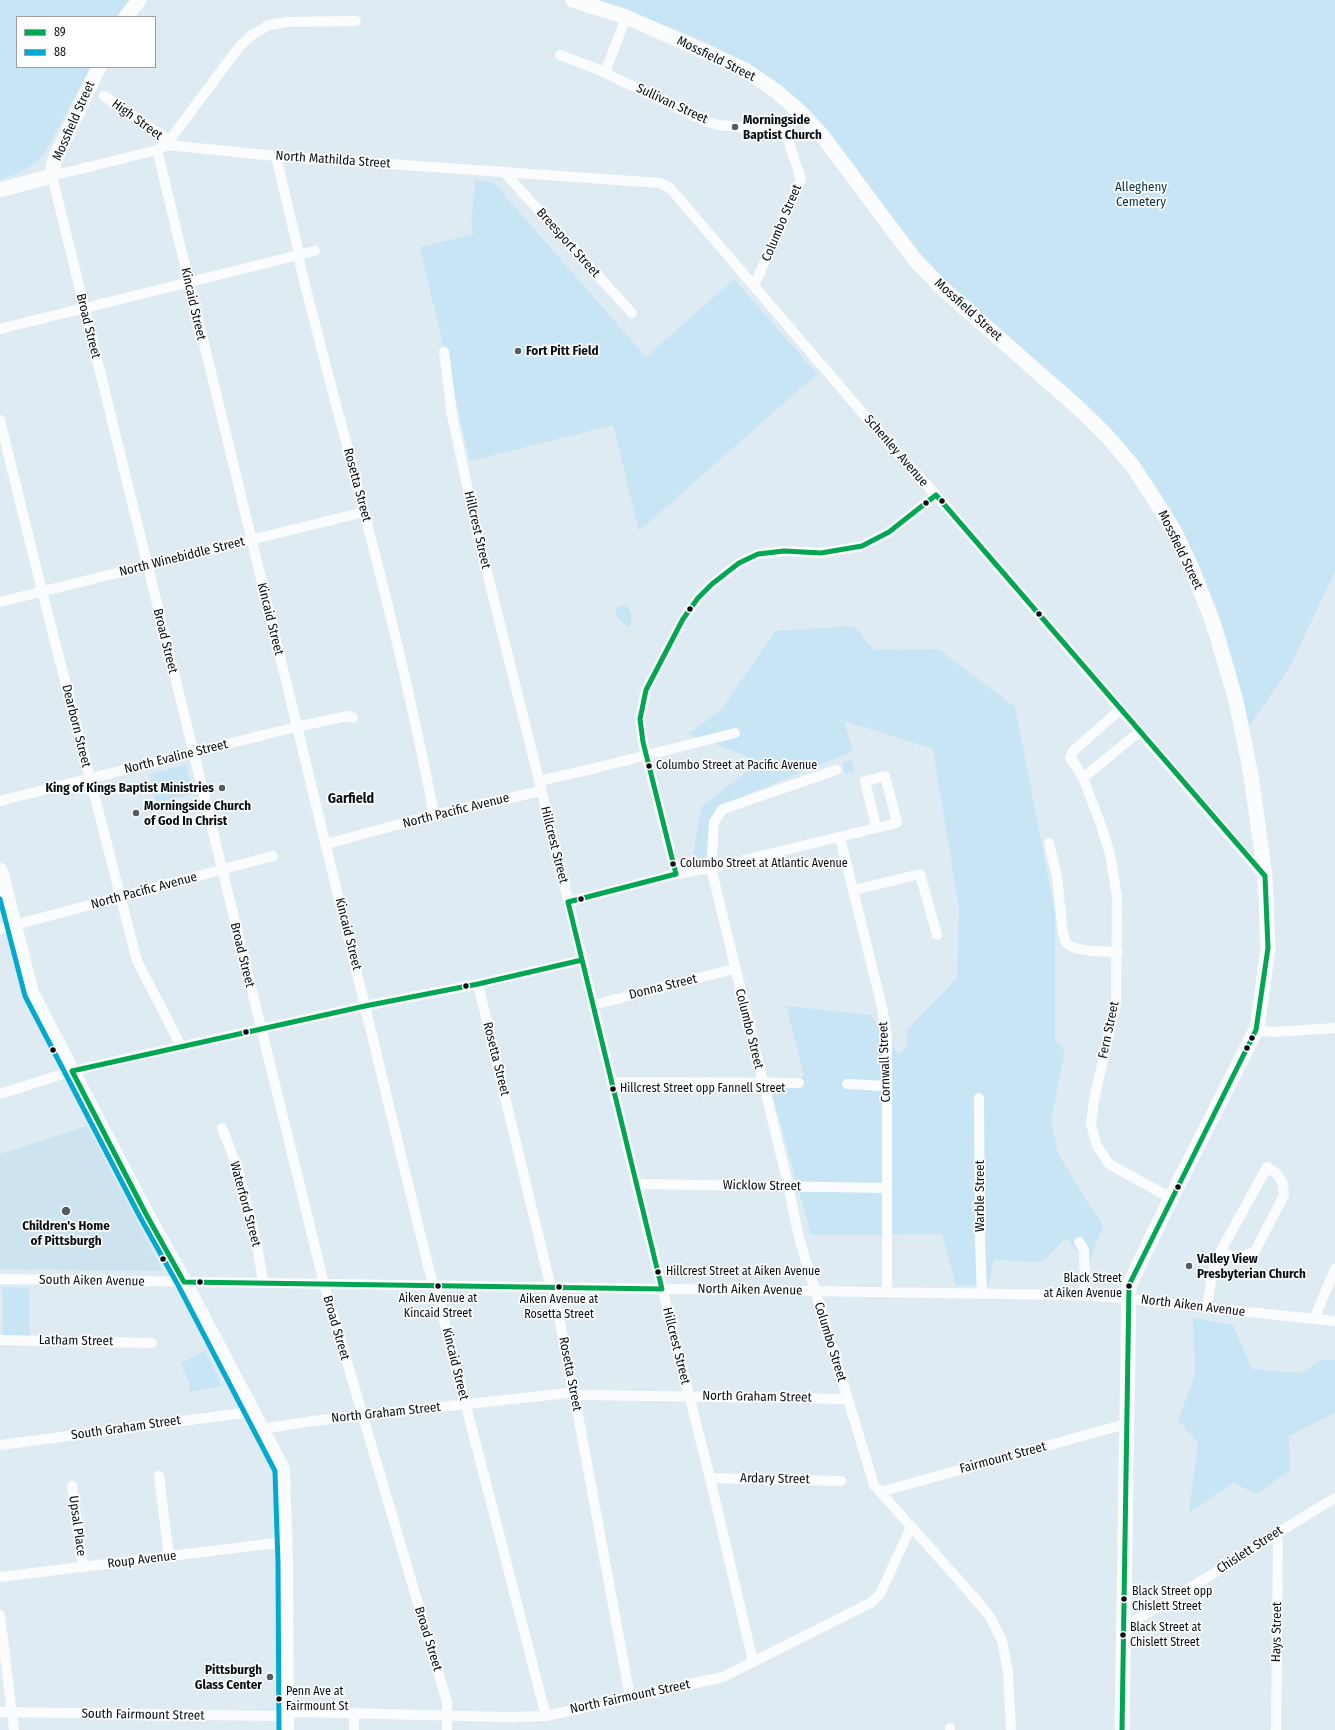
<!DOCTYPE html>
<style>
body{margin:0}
#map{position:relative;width:1335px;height:1730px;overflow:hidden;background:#dfebf2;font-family:"Fira Sans Condensed",sans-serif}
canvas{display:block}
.legend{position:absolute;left:16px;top:16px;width:140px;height:52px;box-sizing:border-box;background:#fff;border:1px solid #9d9fa1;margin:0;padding:5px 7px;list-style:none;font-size:12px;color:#091015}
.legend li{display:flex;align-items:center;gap:8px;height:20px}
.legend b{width:20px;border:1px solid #9d9fa1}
</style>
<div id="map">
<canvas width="1335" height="1730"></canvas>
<ul class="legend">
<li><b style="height:5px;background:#00a651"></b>89</li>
<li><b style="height:5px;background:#00a9ce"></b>88</li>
</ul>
</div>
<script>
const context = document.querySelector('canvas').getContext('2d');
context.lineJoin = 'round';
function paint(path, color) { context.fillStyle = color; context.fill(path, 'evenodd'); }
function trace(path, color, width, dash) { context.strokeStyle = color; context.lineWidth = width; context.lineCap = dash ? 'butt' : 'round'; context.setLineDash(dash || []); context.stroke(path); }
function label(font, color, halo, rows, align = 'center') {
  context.font = font + ' "Fira Sans Condensed",sans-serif'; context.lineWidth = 3.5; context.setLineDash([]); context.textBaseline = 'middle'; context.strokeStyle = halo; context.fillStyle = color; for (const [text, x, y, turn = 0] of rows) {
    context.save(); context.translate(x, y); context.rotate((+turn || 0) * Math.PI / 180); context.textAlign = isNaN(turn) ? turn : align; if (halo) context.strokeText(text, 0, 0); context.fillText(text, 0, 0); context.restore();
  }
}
const built = new Path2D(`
 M87,1126l76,145 -163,-2v-115z`);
const green = new Path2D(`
 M0,0h130l-12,17h-101v50h74l-47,87c-15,15 -24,20 -44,25z
 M591,0h744v571l-44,94 -43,63c-18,-107 -63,-220 -138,-300 -21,-23 -45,-43 -69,-63 -31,-28 -63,-56 -95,-84 -33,-34 -61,-73 -89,-111 -11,-15 -22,-31 -34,-46 -60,-67 -149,-97 -232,-124z
 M475,180l18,2 153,175 88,-78 83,95 -178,157 -26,-106 -143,36 -50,-214 54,-13 -3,-8z
 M623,605h4c3,7 8,14 2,22 -9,-5 -12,-8 -14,-19z
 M854,626l20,24 65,-1 76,58 40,205v129l10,9 -14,70 7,34 45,72 -15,38 -22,-26 -23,24 -49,-2 -5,24 -33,2 -14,-52 -131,1 -39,-142 32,-17 -18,-70 85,9 28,40 9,-10 -1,-15 50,-52 2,-70 -26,-159 -89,-28 9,30 -138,57 -8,54 -16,3 11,-59 47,-36 -3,-14 -58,-22 33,-24 54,-79z
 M852,760l3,12 -10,2 -3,-12z
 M186,765l7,29 -37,9 -7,-29z
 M2,1287l27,1 1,48h-27z
 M1193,1318l40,7 19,44 50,4 18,-13h15v53l-46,23 1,34 -33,24 -24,-11 -44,30 9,-71 -20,-22 17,-45z
 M205,1350l17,36 -32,6 -1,-9 -8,-20z`);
const street = new Path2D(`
 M560,55l39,15 108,52 12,3 60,6 8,6 14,42 -47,107
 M605,73l21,-56
 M104,96l60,41 3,8
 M167,145l7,-11 65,-87 14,-13 16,-9 18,-3 69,-1
 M157,150l263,1083 10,41 8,23 108,419
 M276,156l23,97 1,12c46,183 99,364 134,550
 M504,172l128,141
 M0,329l315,-78
 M444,352l8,63 25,117 60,240 112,464 61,242 43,184
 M0,420l42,171 95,370 44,85
 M0,602l364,-90
 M1121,709l-48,42 -3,6 13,21 57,-47
 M836,770l-113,39 -9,13 -3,46 76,312 12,58 75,247 98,110 18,22 12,24 6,31 3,58
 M1083,778l18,47 9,29 7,43 -1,106 -22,97 -3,24 6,22 12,18 62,34
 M539,781l53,-12 143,-36
 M0,801l296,-74 52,-11 5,2
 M840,837l42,170 5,30v255
 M1049,843l8,34 6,56c1,3 2,7 3,9 8,11 39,9 52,10
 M326,844l108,-29 107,-24
 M676,874l-33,-132 -3,-23 6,-29 37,-71 15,-21 14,-14 27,-21 19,-9 26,-3 37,2 41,-7 27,-14 47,-37
 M854,890l66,-16 17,61
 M568,902l108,-28 35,-6 186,-45 -12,-47 -20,5 11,46
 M0,929l273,-73
 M478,984l71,296 6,17 21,107 54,293
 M593,1005l141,-36
 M1256,1030l17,2 62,-4
 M611,1082l188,1
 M847,1084l39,2
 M0,1094l72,-23 52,-12 241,-53 113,-22 104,-24
 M979,1098l1,144 2,52
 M222,1128l16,41 20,81 5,32
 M636,1184l251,4
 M1079,1242l5,8 1,45
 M0,1279l1074,16 54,3 25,4 182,19
 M1207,1307l5,-33 5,-16 50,-91 9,6 7,10 1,12 -29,56 -13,6 -11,-1 -10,-5
 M1314,1319l21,-50
 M0,1340l152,3
 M261,1429l52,-8 255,-28 13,2 266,4
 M0,1445l251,-33
 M159,1476l10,81
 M710,1478l131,3
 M72,1486l11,81
 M880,1492l246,-68
 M1275,1534l3,9 -2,187
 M0,1577l284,-35
 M0,1615l14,115
 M1123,1627c73,-40 141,-87 212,-129
 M0,1712l275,4 23,-4 209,5 39,-1 177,-39 149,-75 8,-8 31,-67
 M354,1713v17
 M950,1728v2
 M447,1730v-28l-123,-418 -272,-1108 105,-26 10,-5 109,11 384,27 10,5 220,257 46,50 328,381`);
const secondary = new Path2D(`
 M573,0l53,17 91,40 28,13 31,21 25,22 23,25 91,122 27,28 133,117 30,29 27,31 15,23 28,44 16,35 22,56 23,78 15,74 14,101 3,72 -10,74 -2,8 -85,168 -42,87 -7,445
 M126,17l13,-17
 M0,190l52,-14 3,-17 44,-92`);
const primary = new Path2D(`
 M0,871l31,122 115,221 38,68 98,187 3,94 1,167`);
const bus1 = new Path2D(`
 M582,960l-104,24 -113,22 -293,65 74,143 38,68 478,7 -94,-387 108,-28 -33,-132 -3,-23 6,-29 37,-71 15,-21 14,-14 27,-21 19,-9 26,-3 37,2 41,-7 27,-14 47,-37 329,381 3,72 -12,82 -127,255 -7,445`);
const bus2 = new Path2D(`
 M0,899l25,97 115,221 38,68 97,186 3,92 1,167`);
const markers = [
 [735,127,4,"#545d62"],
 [518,351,4,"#545d62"],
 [942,501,3.5,"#091015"],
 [926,503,3.5,"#091015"],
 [690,609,3.5,"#091015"],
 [1039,614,3.5,"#091015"],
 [649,766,3.5,"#091015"],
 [222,788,4,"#545d62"],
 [136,813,4,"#545d62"],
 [673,864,3.5,"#091015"],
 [581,899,3.5,"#091015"],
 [466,986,3.5,"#091015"],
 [246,1032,3.5,"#091015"],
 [1252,1038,3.5,"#091015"],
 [1247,1048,3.5,"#091015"],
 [53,1050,3.5,"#091015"],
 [613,1089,3.5,"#091015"],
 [1178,1187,3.5,"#091015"],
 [66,1211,5,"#545d62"],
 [163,1259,3.5,"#091015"],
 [1189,1266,4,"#545d62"],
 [658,1272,3.5,"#091015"],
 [200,1282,3.5,"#091015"],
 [438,1286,3.5,"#091015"],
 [1129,1286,3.5,"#091015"],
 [559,1287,3.5,"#091015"],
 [1124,1599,3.5,"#091015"],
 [1123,1635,3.5,"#091015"],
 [270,1677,4,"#545d62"],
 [279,1699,3.5,"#091015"]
];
const busNames = [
 ["Columbo Street at Pacific Avenue",656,766],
 ["Columbo Street at Atlantic Avenue",680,864],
 ["Hillcrest Street opp Fannell Street",620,1089],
 ["Hillcrest Street at Aiken Avenue",666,1272],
 ["Black Street",1122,1279,"right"],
 ["at Aiken Avenue",1122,1294,"right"],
 ["Aiken Avenue at",438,1299,"center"],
 ["Kincaid Street",438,1314,"center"],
 ["Aiken Avenue at",559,1300,"center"],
 ["Rosetta Street",559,1315,"center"],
 ["Black Street opp",1132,1592],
 ["Chislett Street",1132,1607],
 ["Black Street at",1130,1628],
 ["Chislett Street",1130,1643],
 ["Penn Ave at",286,1692],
 ["Fairmount St",286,1707]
];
const streetNames = [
 ["Mossfield Street",716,59,26],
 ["Sullivan Street",672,104,25],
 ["High Street",137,120,36],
 ["Mossfield Street",74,121,-66],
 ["North Mathilda Street",333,160,4],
 ["Columbo Street",782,223,-67],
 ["Breesport Street",568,243,48],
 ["Kincaid Street",193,304,77],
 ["Mossfield Street",968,310,42],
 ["Broad Street",88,326,76],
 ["Schenley Avenue",896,451,49],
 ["Rosetta Street",357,485,75],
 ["Hillcrest Street",477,530,77],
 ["Mossfield Street",1180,550,64],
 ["North Winebiddle Street",182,557,-14],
 ["Kincaid Street",270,619,76],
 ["Broad Street",165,641,76],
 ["Dearborn Street",76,726,76],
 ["North Evaline Street",176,757,-14],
 ["North Pacific Avenue",456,811,-14],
 ["Hillcrest Street",554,845,76],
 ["North Pacific Avenue",144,891,-15],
 ["Kincaid Street",348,934,76],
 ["Broad Street",242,955,76],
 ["Donna Street",663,987,-14],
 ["Columbo Street",749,1029,76],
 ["Fern Street",1109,1030,-78],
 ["Rosetta Street",496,1059,76],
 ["Cornwall Street",885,1062,-92],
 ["Wicklow Street",762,1186,1],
 ["Warble Street",980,1196,-90],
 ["Waterford Street",245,1204,75],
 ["South Aiken Avenue",92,1281,1],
 ["North Aiken Avenue",750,1290,1],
 ["North Aiken Avenue",1193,1306,7],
 ["Broad Street",336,1328,74],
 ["Latham Street",76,1341,1],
 ["Columbo Street",830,1342,73],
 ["Hillcrest Street",676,1346,76],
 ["Kincaid Street",455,1364,76],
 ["Rosetta Street",570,1374,79],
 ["North Graham Street",757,1397,1],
 ["North Graham Street",386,1413,-6],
 ["South Graham Street",126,1428,-8],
 ["Fairmount Street",1003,1458,-15],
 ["Ardary Street",775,1479,1],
 ["Upsal Place",77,1526,82],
 ["Chislett Street",1250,1550,-33],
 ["Roup Avenue",142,1560,-7],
 ["Hays Street",1277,1632,-89],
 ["Broad Street",428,1639,73],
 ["North Fairmount Street",630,1697,-12],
 ["South Fairmount Street",143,1715,1]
];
const poiNames = [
 ["Morningside",743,120],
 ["Baptist Church",743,135],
 ["Fort Pitt Field",526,351],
 ["King of Kings Baptist Ministries",214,788,"right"],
 ["Morningside Church",144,806],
 ["of God In Christ",144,821],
 ["Children's Home",66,1226,"center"],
 ["of Pittsburgh",66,1241,"center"],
 ["Valley View",1197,1259],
 ["Presbyterian Church",1197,1274],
 ["Pittsburgh",262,1670,"right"],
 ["Glass Center",262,1685,"right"]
];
const parkNames = [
 ["Allegheny",1141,187],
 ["Cemetery",1141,202]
];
const neighbourhoodNames = [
 ["Garfield",351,799]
];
paint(built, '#cde3f0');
paint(green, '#c8e5f6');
trace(street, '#fafcfd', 10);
trace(secondary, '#fafcfd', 15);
trace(primary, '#fafcfd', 16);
trace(bus1, '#00a651', 5);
trace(bus2, '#00a9ce', 5);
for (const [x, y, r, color] of markers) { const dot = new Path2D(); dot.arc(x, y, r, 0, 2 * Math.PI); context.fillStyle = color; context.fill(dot); trace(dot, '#fff', 1.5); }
label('12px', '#091015', '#fff', busNames, 'left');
label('13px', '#091015', '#fff', streetNames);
label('bold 13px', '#091015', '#fff', poiNames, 'left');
label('13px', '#0a3549', '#fff', parkNames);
label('bold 14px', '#091015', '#fff', neighbourhoodNames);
</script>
